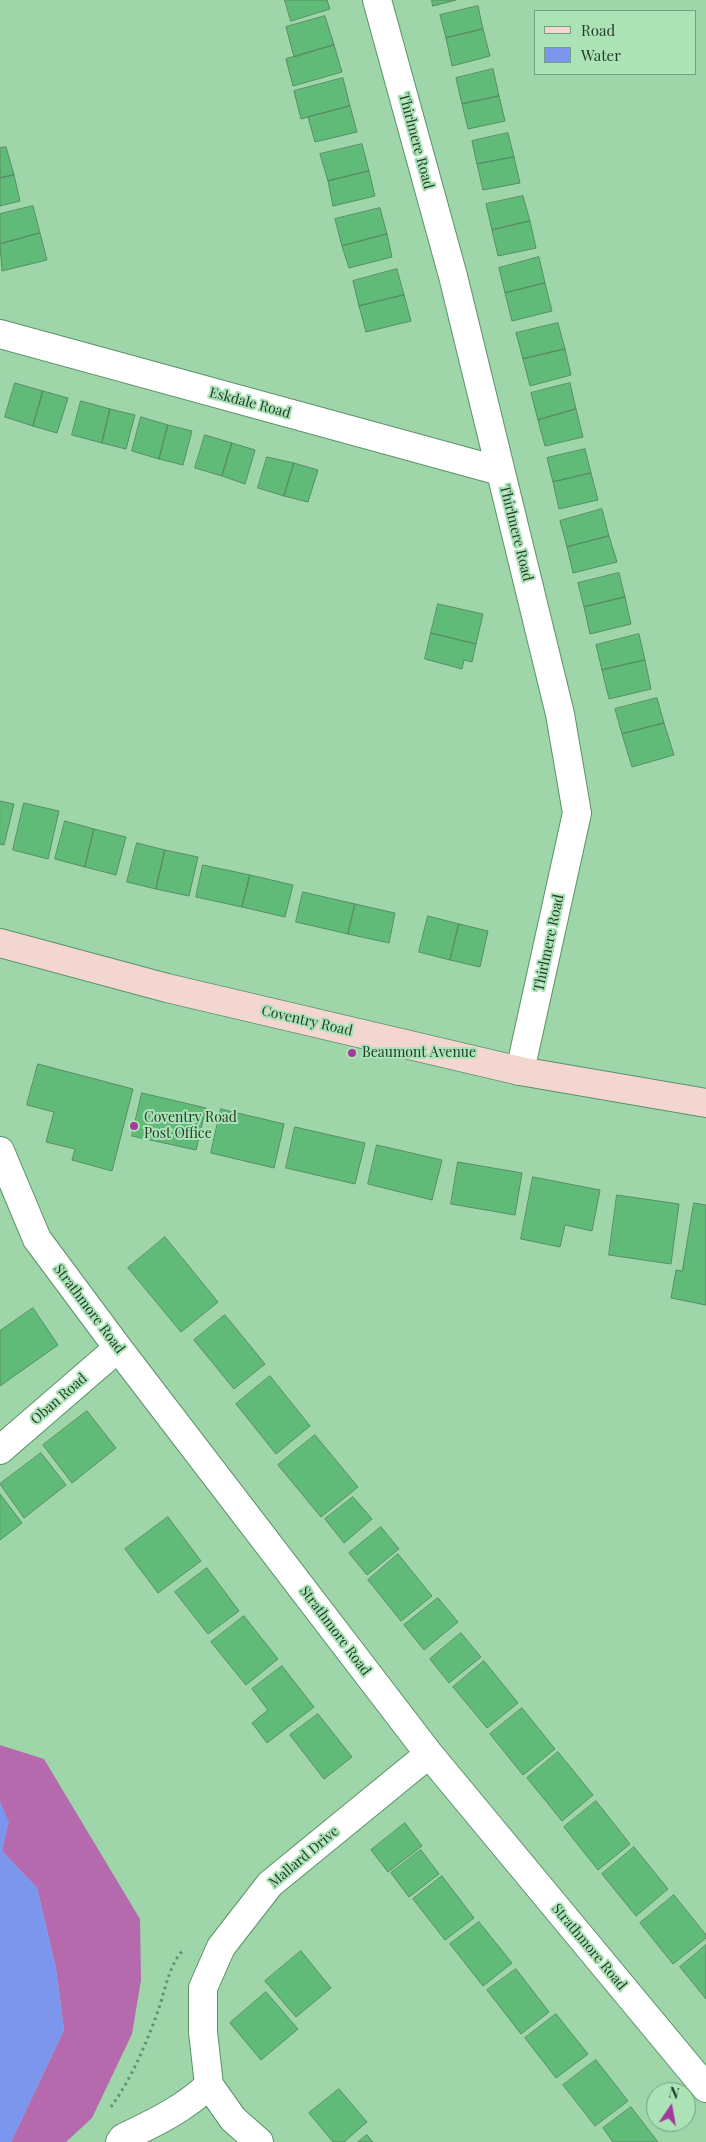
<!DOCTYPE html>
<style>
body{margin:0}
#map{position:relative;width:706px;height:2142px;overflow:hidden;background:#9ed6aa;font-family:"Playfair Display",serif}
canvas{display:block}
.legend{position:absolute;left:534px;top:10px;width:162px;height:65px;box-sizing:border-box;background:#abe3b7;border:1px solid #75a07f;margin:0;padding:6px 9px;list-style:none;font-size:15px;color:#243b2a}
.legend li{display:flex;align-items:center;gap:10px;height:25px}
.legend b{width:25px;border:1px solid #75a07f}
.north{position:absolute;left:646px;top:2082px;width:50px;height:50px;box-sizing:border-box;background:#abe3b7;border:1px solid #75a07f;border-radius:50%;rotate:12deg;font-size:14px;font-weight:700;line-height:20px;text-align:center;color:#243b2a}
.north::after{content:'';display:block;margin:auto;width:18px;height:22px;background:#a33a9c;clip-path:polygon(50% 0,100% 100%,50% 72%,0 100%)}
</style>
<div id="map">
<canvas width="706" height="2142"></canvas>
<ul class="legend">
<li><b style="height:6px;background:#f4d6d0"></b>Road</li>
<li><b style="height:14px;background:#7d96ed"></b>Water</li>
</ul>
<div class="north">N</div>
</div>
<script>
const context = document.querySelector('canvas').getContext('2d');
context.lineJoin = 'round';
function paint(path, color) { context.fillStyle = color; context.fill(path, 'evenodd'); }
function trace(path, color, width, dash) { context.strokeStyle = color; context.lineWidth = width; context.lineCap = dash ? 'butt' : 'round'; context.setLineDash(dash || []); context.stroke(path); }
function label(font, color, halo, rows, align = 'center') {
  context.font = font + ' "Playfair Display",serif'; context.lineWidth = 4; context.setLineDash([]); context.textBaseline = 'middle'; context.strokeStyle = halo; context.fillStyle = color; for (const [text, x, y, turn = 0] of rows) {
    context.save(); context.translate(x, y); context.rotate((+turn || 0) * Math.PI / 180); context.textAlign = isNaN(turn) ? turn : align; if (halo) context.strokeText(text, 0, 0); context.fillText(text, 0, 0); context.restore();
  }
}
const forest = new Path2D(`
 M0,1745l44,14 96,160 1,61 -9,54 -40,84 -26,24h-55l53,-112 -8,-61 -19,-81 -35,-37 6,-29 -8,-20z`);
const water = new Path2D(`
 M0,1802l9,20 -7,29 35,37 19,81 8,61 -53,112h-11z`);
const building = new Path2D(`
 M285,0h42l3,9 -39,12z
 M432,0h24l-23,6z
 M478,6l5,23 -37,9 -6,-23z
 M325,16l9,29 -40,12 -8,-30z
 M483,29l7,27 -38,10 -6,-28z
 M334,45l8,27 -49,14 -7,-27z
 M493,69l6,27 -37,8 -6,-26z
 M343,78l7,28 -49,13 -7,-28z
 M499,96l6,25 -37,8 -6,-25z
 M350,106l7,26 -42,10 -7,-25z
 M508,133l6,24 -37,7 -5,-23z
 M362,144l7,27 -41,10 -8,-27z
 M6,147l8,28 -14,3v-30z
 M514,157l6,26 -37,7 -6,-26z
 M369,171l6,25 -42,10 -5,-25z
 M14,175l6,26 -20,5v-28z
 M523,196l7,25 -38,9 -6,-26z
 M33,206l7,27 -40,11v-30z
 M380,208l7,26 -45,12 -7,-27z
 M530,221l6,27 -38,8 -6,-26z
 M40,233l7,27 -45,11 -2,-27z
 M387,234l5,23 -43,11 -7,-22z
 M539,257l6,26 -40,10 -6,-25z
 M397,269l7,26 -45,11 -6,-25z
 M545,283l7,28 -40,10 -7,-28z
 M404,295l7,26 -45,11 -7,-26z
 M558,323l7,26 -42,10 -7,-26z
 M565,349l6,26 -41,11 -7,-27z
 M15,383l28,8 -10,35 -28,-9z
 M570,383l6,26 -38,11 -7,-27z
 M43,391l25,7 -11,35 -24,-7z
 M81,401l29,8 -8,34 -30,-8z
 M110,409l25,6 -9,34 -24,-6z
 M576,409l7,28 -38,9 -7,-26z
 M141,417l27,8 -9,34 -27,-8z
 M168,425l24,6 -9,34 -24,-6z
 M205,435l27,8 -10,33 -27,-8z
 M232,443l23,7 -10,34 -23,-8z
 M585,449l6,24 -38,9 -6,-24z
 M267,457l27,6 -10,33 -26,-8z
 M294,463l24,7 -10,32 -24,-6z
 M591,473l7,27 -39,9 -6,-27z
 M602,509l7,27 -42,11 -7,-26z
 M609,536l8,26 -44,11 -6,-26z
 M619,573l6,24 -41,10 -6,-24z
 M625,597l6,27 -41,10 -6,-27z
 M438,604l45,10 -7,30 -45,-11z
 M431,633l45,11 -4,18 -8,-2 -2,9 -37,-10z
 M639,634l6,26 -43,10 -6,-25z
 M645,660l6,29 -42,10 -7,-29z
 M657,698l7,25 -42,11 -7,-25z
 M664,723l10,32 -42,12 -10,-33z
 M0,801l14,3 -10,41 -4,-1z
 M24,803l35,8 -11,48 -35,-9z
 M65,821l29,8 -9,38 -30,-8z
 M94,829l32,8 -10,38 -31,-8z
 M137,843l28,7 -9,39 -29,-7z
 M165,850l33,7 -9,39 -33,-7z
 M203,865l47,10 -8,32 -46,-10z
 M250,875l43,10 -8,32 -43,-10z
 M303,892l52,12 -7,30 -52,-12z
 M355,904l40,9 -6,30 -41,-9z
 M428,916l31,8 -9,36 -31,-8z
 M459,924l29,7 -8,36 -30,-7z
 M38,1064l95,25 -21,82 -40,-11 3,-11 -29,-7 8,-30 -27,-7z
 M142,1093l64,15 -10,42 -64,-14z
 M221,1109l63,15 -10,44 -63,-15z
 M295,1127l70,16 -10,41 -69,-16z
 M377,1145l65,15 -10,40 -64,-16z
 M458,1162l64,11 -7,42 -64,-11z
 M533,1177l67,13 -8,41 -27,-6 -5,22 -39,-8z
 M617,1195l62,9 -8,60 -62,-9z
 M694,1203l12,2v100l-35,-7 5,-28 6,1z
 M165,1237l53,65 -37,30 -53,-64z
 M33,1308l25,37 -58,41v-55z
 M225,1315l40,49 -31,25 -40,-49z
 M270,1376l40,50 -34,28 -40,-50z
 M87,1411l29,37 -44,35 -29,-38z
 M315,1435l43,52 -37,30 -43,-52z
 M41,1453l25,32 -42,33 -24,-34z
 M0,1494l22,29 -22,17z
 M353,1497l19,22 -28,24 -19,-24z
 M168,1517l33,44 -43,32 -33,-44z
 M381,1527l18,22 -32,26 -18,-22z
 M398,1554l34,42 -31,25 -33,-41z
 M207,1568l32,43 -31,23 -33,-42z
 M438,1598l20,24 -34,28 -20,-25z
 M244,1616l34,43 -32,26 -35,-43z
 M461,1633l20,24 -32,26 -19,-24z
 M484,1661l34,42 -31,25 -34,-41z
 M282,1666l32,41 -47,36 -15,-20 16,-13 -16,-21z
 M522,1708l33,41 -32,26 -33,-41z
 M318,1714l34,43 -28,22 -34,-44z
 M558,1752l35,43 -31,26 -35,-43z
 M596,1801l34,43 -32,26 -34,-43z
 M405,1823l17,23 -34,26 -17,-22z
 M634,1847l34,42 -32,27 -34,-42z
 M421,1850l18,24 -30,23 -18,-24z
 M442,1876l32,42 -29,22 -32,-41z
 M674,1895l32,40v3l-33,26 -33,-41z
 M479,1922l33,41 -29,23 -33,-42z
 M706,1945v54l-26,-32z
 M301,1951l30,37 -35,29 -31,-36z
 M516,1969l33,43 -28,22 -34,-44z
 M266,1992l32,37 -37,31 -31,-37z
 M556,2014l32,40 -32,24 -31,-40z
 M596,2060l32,41 -33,25 -32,-41z
 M339,2089l28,33 -23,20h-11l-24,-29z
 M631,2107l27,35h-45l-10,-14z
 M367,2135l6,7h-15z`);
const path = new Path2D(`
 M111,2107c21,-29 36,-65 48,-99 7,-21 10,-43 25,-59`);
const minor = new Path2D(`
 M377,0l76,276 107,438 17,99 -57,258
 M0,334l500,137
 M0,1151l37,88 81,109 311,406 277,334
 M0,1450l118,-102
 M120,2142l3,-4c31,-15 61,-29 86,-53
 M259,2142l-26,-23 -24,-34 -6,-53v-44l18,-41 49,-63 159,-130`);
const secondary = new Path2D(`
 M0,943l167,45 353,83 186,32`);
const markers = [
 [352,1053,5,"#a33a9c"],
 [134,1126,5,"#a33a9c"]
];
const streetNames = [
 ["Thirlmere Road",416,141,75],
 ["Eskdale Road",250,403,15],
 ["Thirlmere Road",516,533,76],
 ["Thirlmere Road",549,943,-78],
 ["Coventry Road",307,1021,13],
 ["Strathmore Road",89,1309,53],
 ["Oban Road",59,1399,-41],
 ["Strathmore Road",335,1631,53],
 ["Mallard Drive",304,1857,-40],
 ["Strathmore Road",589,1947,50]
];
const poiNames = [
 ["Beaumont Avenue",362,1053],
 ["Coventry Road",144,1118],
 ["Post Office",144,1134]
];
paint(forest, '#b66aae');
paint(water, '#7d96ed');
paint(building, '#60bb79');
trace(building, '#588d64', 1);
trace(minor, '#5c9169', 30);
trace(secondary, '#5c9169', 30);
trace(path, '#668e6f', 3, [2.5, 4]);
trace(minor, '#fff', 28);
trace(secondary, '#f4d6d0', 28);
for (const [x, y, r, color] of markers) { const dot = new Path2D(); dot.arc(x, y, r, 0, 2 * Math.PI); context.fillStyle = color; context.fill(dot); trace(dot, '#abe3b7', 2); }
label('14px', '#243b2a', '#abe3b7', streetNames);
label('14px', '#243b2a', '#abe3b7', poiNames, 'left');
</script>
